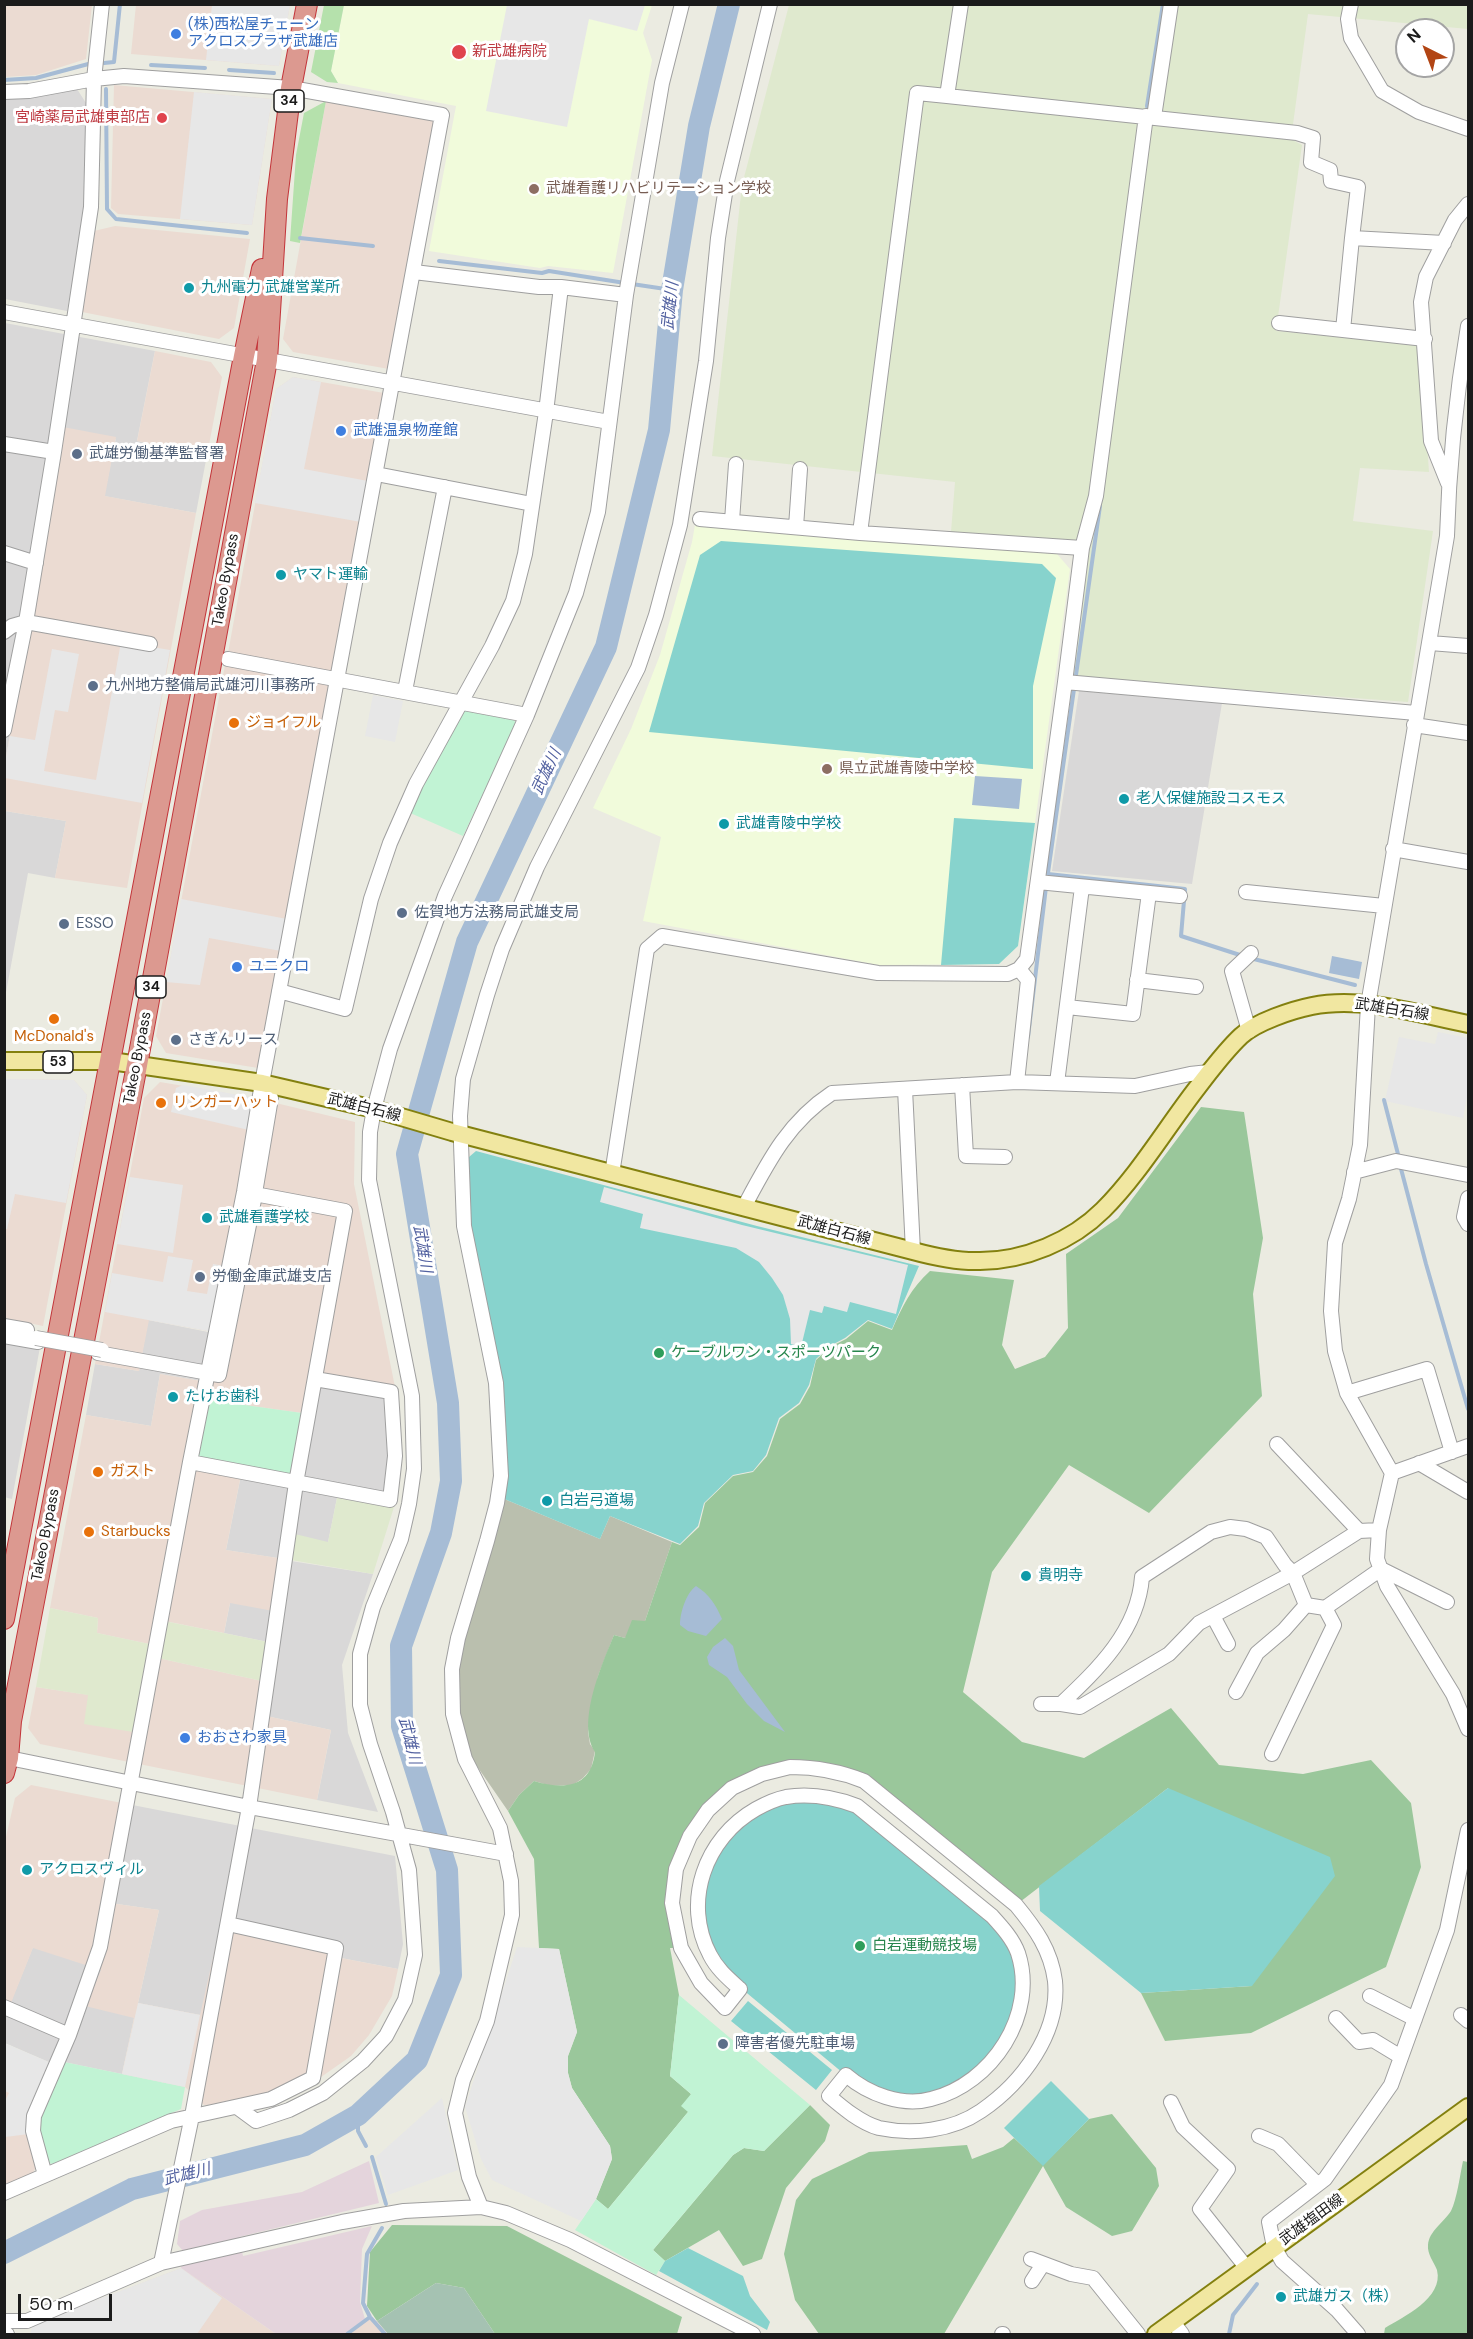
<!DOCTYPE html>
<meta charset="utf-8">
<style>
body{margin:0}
#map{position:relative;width:1473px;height:2339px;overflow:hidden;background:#ebebe1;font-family:"DM Sans",sans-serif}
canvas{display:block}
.frame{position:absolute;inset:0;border:6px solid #1b1b1b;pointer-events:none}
.north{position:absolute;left:1395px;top:18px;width:60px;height:60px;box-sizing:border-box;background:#fff;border:2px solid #a4a4a4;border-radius:50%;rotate:318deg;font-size:16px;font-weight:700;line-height:24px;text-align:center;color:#1b1b1b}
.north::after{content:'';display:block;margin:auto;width:21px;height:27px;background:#b24514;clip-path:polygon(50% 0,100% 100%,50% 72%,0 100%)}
.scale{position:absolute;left:18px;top:2294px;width:94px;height:27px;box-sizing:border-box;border:3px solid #1b1b1b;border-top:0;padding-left:8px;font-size:18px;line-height:21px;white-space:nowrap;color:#1b1b1b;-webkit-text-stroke:4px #fff;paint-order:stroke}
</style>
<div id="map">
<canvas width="1473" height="2339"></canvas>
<div class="frame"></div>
<div class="north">N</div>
<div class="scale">50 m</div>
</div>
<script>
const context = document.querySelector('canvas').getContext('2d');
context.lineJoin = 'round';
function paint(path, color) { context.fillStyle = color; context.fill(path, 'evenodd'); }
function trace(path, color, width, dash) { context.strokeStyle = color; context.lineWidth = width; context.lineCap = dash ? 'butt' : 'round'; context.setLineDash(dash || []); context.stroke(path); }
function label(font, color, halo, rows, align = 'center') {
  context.font = font + ' "DM Sans","Noto Sans JP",sans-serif'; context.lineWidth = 6; context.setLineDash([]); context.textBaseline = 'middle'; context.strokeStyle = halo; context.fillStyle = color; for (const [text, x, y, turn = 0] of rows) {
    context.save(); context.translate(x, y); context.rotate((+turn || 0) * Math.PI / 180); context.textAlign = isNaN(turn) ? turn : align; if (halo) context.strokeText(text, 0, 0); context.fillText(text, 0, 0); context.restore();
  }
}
const residential = new Path2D(`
 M77,89l9,14v105l-19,103 -62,-12 -1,-201h27z
 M5,323l150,28 -18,90 70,14 -11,58 -92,-17 12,-58 -86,188 -25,136z
 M1079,691l143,12 -30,181 -140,-13z
 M5,811l61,10 -11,57 -27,-5 -23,125z
 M148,1320l75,15 -10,48 -53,-9 -9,52 -65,-11 9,-51 44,7z
 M4,1341l36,6 -28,152 -8,-2z
 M310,1374l85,13 5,69 -6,51 -57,-9 -9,44 -37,19 82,13 -31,91 6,68 30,79 -61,-12 14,-70 -74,-16 11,-72 -44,-9 6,-30 60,-43 -64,-10 17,-85 47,9z
 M122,1803l273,53 8,88 -5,25 -57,-11 1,-14 -142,71 -62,-12 21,-93 -56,-8z
 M33,1947l68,22 33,49 -12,56 -58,-12 -13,1 -46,-20 -1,-25z`);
const commercial = new Path2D(`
 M5,4l87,1 -6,54 -50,16 -31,2z
 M136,5h154l-11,61 -148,-12z
 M114,85l158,14 -20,126 -134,-11 -7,-6z
 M326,101l108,20 -45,248 -96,-17 -10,-13z
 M115,226l135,13 -16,89 -15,11 -137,-27 12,-81z
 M155,351l56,11 11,15 -15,78 -70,-14z
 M293,377l91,16 -50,279 -106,-19 48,-264z
 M63,427l53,10 -11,59 91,17 -69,375 -72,-10 11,-57 -61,-10v-49l25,-136z
 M225,665l106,19 -73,384 -92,-15 -10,-17z
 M5,1079l69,1 13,15 -44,231 -38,-8z
 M160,1082l95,16 100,24 -1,62 41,203 -84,-13 -9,39 -93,-13 34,65 -17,85 65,10 -7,53 -54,-10 -6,30 -64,-13 -6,25 -57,-12 1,-15 -48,-10 36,-193 65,11 9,-52 53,9v-51l-64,-12 -10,51 -44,-7 49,-266z
 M149,1656l113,25 -5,33 74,16 -14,70 -277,-56 -12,-16 8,-41 53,8z
 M31,1785l91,18 -19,99 56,8 -21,93 62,12 22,-97 120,26 -1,14 57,11 -6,27 -23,39 -18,21 -37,26 -36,19 -74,4 -19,-18 -63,-13 12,-56 -49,-12 16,-36 -68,-22 -28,70v-177l10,-43z
 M4,2043l33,122 -4,8 -29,13z
 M181,2268l95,66h-246l65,-33z
 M365,2319l12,2 11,13h-44z`);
const industrial = new Path2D(`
 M369,2161l10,42 -140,34 4,19 129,-30 -10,23 -2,53 5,17 -21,15h-68l-95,-66 3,-16 -7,-8 3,-23 22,-11 100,-18z`);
const education = new Path2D(`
 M344,5h308l-9,28 9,27 -39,213 -65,-7 -8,2 -111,-17 27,-145 -118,-23 -7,-12z
 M695,525l362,29 13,15 -52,377 -19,18 -120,1 -236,-44 18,-84 -68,-29 38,-79 29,-74 32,-113z`);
const construction = new Path2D(`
 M502,1498l98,41 10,-23 62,26 -27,79 -20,17 -11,-3 -16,41 -10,56 2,12 5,7 -4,18 -8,9 -10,7 -22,1 -17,-5 -15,14 -11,16 -36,-52 -15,-51 -1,-41z`);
const farmland = new Path2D(`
 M789,5h679v24l-160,-15 -17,125 11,6 -26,186 144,14 9,127 -69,-4 -7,53 80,10 -25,171 -338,-25 20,-134 -139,-11 4,-50 -243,-26 30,-271z
 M337,1498l57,9 -21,67 -82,-14 4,-26 33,8z
 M50,1608l48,10 -1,15 57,12 5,-25 109,22 -6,39 -113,-25 -16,76 -49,-8 4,-29 -52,-8z`);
const grass = new Path2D(`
 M324,5h20l-13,66 7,12 -11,-1 -16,-10z
 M326,101l-26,142 -10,-2 6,-86 8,-42z`);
const forest = new Path2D(`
 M1201,1107l43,5 19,126 -10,56 9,102 -113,117 -80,-48 -77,107 -29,120 59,50 62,16 87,-50 48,57 84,9 68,-14 40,43 10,64 -35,100 -135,66 -86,8 -24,-48 111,-7 -84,-198 -152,117 -152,-124 -25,-9 -77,2 -54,36 -32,59 5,79h-11l9,47 -9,81 21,18 -3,18 -80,97 -12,-10 16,-40 -2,-13 -38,-58 -4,-15v-17l9,-24 -18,-83 -20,-1 -5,-89 -26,-48 11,-16 15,-14c30,9 57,7 61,-29 -19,-29 7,-88 19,-117l11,3 7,-18 13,1 27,-79 8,3 19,-18 6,-24 28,-27 20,-4 14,-16 13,-37 20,-15 10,-18 6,-26 14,-13 16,-8 22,-18 24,9c10,-23 19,-42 38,-59l84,9 -12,65 13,24 30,-12 23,-29 -2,-74 52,-36z
 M810,2105l20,20 -5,16 -39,47 -24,71 -19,7 -24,-36 -54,31 -12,-11 80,-95 11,-7 20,3z
 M1112,2114l44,54 3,18 -27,45 -20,5 -46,-29 -23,-41 -99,168h-125l-24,-34 -11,-46 12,-54 16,-21 57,-27 98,-7 5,14 31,-12 11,-9 29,27 46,-46z
 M1463,2161l5,1v172h-84l1,-6c18,-11 59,-30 52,-58 -3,-8 -10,-16 -9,-25 1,-14 16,-23 23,-34 6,-12 9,-36 12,-50z
 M392,2225l115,1 175,91 -5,17h-182l-31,-46 -28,-5 -59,38 -10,-15 3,-54z`);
const cemetery = new Path2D(`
 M436,2283l28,5 31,46h-107l-11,-13z`);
const park = new Path2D(`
 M466,708l46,8 4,8 -53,112 -55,-24 15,-31z
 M209,1400l93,13 -12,61 -92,-17z
 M679,1995l131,110 -46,46 -20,-3 -11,7 -80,95 12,11 -9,14 -81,-45 21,-31 12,10 80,-97 -7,-6 10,-12 -21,-18z
 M64,2062l121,25 -4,22 -129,55 -6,-2 -8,-32 2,-15z`);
const pitch = new Path2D(`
 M721,541l321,23 14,14 -23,108v83l-384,-37 51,-177z
 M954,818l81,5 -17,123 -19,18 -58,1z
 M476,1151l281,75 162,40 -27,63 -24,-9 -23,18 -15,8 -14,13 -7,26 -10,18 -20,15 -13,37 -13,16 -20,4 -29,28 -6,23 -18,18 -70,-28 -10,23 -98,-41 -4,-127 -4,-33 -23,-111 -3,-61 1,-9z
 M1168,1788l162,69 5,19 -83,110 -111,7 -101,-82 -1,-25z
 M834,1797l158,119 26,36 2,60 -34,54 -56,34 -69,-12 -137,-114 -25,-50 15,-77 49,-42z
 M748,2001l84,69 -16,20 -85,-69z
 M1051,2081l38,38 -46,47 -39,-38z
 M688,2248l55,28 7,20 20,26 -3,8 -108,-59 6,-10z`);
const parking = new Path2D(`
 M212,5h78l-11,61 -73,-6z
 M507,5v-1l138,1 -8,26 -48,-12 -22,108 -81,-16z
 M194,92l78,7 -20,126 -72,-6z
 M293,377l28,5 -17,87 64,12 -7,41 -106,-19 21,-114z
 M121,642l49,8 -28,153 -137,-25v-16l5,-26 25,4 17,-91 27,5 -11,58 -13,-2 -11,61 52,9z
 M373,695l30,6 -8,41 -30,-6z
 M181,899l106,20 -6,32 -72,-13 -9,47 -34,-3z
 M1438,1032l30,6v54l-5,26 -78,-17 14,-64 36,7z
 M5,1079l69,1 13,15 -21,108 -51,-9 -8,35h-3z
 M183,1085l72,13 -6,32 -78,-18 5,-24z
 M130,1177l53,8 -10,68 -56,-9z
 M604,1187l138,38 166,40 -12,49 -46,-12 -3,10 -23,-6 -2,7 -12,-3 -9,37 -10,-3 -1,-25 -7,-24 -11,-17 -13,-16 -23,-14 -96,-20 3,-14 -43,-12z
 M168,1256l25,4 -6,31 20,3 6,-30 12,2 -12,66 -108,-20 7,-39 51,9z
 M517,1947l42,2 18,83 -9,24v17l4,15 38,58 2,13 -16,40 -15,22 -89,-41 -11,-21 -16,-52z
 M138,2003l62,12 -15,72 -63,-13z
 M4,2043l47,20 -22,71 -24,3v-36l4,-8 -4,-2z
 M442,2098l16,72 -70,25 -12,-38z
 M181,2268l41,30 -25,36h-167l3,-10z`);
const water = new Path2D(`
 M975,776l47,3 -3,30 -47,-4z
 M1332,956l30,6 -3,17 -30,-6z
 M696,1586c13,8 20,19 26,33l-16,17 -18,-5 -8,-6c0,-12 6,-32 16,-39z
 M725,1638l8,8 6,24 46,62 -21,-11 -17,-17 -20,-27 -18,-12 -2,-8 6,-10z`);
const stream = new Path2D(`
 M104,63l10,-1 6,-58
 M151,65l54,3
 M229,70l45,3
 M4,80l32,-2 56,-15
 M106,89l1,120 9,10 131,14
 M1149,113l-2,-7 16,-102
 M300,238l73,8
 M439,261l103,12 7,-2 76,12
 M632,284l40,6
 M1076,675l24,-169
 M1048,874l137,15 -4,47 62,20
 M1047,880l27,-191
 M1250,958l105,27
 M1028,1037l18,-150
 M1384,1100l15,58
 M1400,1165l26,99 42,145
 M358,2115v16l8,15
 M372,2157l14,47
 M382,2228l-15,26 -4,49 7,14 15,17
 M347,2334l23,-17
 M1229,2334l4,-19 24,-31`);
const river = new Path2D(`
 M4,2253l128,-64 173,-44 53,-30 59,-55 34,-85 -4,-105 -45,-144 -1,-80 40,-113 10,-52 -3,-78 -41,-249 60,-212 139,-295 53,-217 13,-140 27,-164 30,-122`);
const minor = new Path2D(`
 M961,4l-14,92 -30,-3 -57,440 222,15
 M1351,4l-3,15 3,19 31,53 37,21 49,17
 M4,92l25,-1 65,-12 30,-3 167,12 151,27 -180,968 -18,109 -54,270 -90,485 -31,88 -35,81 -1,15 12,44
 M947,96l350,37 16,5 -2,24 19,8 1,11 27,6 -6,51
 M1154,117l17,-113
 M561,287l65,8
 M4,312l605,110
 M1279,323l146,16
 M1468,326c-12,70 -19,139 -21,210l-79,469 -8,140 -11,54 -14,44 -4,68 4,40 12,42 45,80 -13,57 -2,29 10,27 66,108 15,35
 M1343,330l9,-92 92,5
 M4,444l50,8
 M376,474l156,30
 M1448,483l-17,-42 -10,-139 5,-25 29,-57 13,-16
 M700,519l160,14
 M732,521l4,-57
 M796,527l4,-58
 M4,553l32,10
 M4,632l8,-6 14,-4 124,22
 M1430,643l38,3
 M228,659l299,56
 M1065,682l17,-134 14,-52 50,-380
 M405,691l40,-204
 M1414,725l54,8
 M4,730l22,-108 28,-170 37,-245 3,-128 8,-75
 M1393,849l75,13
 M1038,882l142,14
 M1246,892l138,14
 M1137,980l59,7
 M279,991l66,18 26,-110 19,-56 26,-59 76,-138 21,-45 12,-47 21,-142 15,-125h-22l-125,-15
 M1067,1007l66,7 16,-121
 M1249,1031l-17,-60 19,-18
 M1017,1082l11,-102 -9,-11
 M1057,1083l25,-196
 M962,1085l4,71 39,1
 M905,1089l8,162
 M1354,1172l42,-11 72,14
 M612,1174l35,-225 15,-13 216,37 130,1 11,-5 8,-10 38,-277 351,31
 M256,1187l15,-89
 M1468,1198l-4,19 4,7
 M744,1207c24,-45 44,-85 88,-114l185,-11 118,4 55,-12 19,-2
 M4,1326l23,4
 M4,1336l34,6
 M98,1353l105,19
 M213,1374l6,1 35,-175
 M1347,1393l80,-24 25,83
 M1277,1444l82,87
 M190,1462l200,38 5,-44 -4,-64 -76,-13
 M1419,1463l49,29
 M1392,1473l76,-27
 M1213,1616l15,28
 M1236,1692l21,-39 27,-23 22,-25
 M1041,1704h20l19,3 89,-53 30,-31 94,-50 66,-42 20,-1
 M1061,1704c37,-35 77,-73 81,-127l69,-45 19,-5 16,2 20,8 19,28 8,8 13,32 19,3
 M1272,1754l62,-129 -9,-17 56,-39 66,33
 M4,1757l245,50 257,47
 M790,1767c27,0 49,4 74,14l152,124c19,23 35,45 39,76 5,52 -33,102 -74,130 -29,20 -69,24 -102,17 -18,-5 -36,-20 -50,-32l17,-21c22,19 56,32 85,24 61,-15 107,-85 87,-146 -5,-14 -16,-26 -26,-37l-135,-110c-24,-9 -46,-13 -71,-9 -10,2 -21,7 -30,12 -51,29 -74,93 -46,146 7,14 19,24 30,34l-15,19 -24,-25 -20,-35 -9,-45 4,-34 14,-33 18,-26 24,-22 30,-14z
 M1370,1996l45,23
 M4,2007l65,28
 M1461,2015l7,6
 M1336,2018l23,24 14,-2 28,17
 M1171,2102l12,25 45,42 -28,40 46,58
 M237,2107l19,14 33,-11 34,-17 40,-32 23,-25 19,-36 10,-45 -6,-85 -16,-58 -23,-68 -10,-39v-51l13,-47 28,-68 8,-35 5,-35 -2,-73 -43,-216 1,-48 4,-23 16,-60 55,-153 82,-181 49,-122 22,-81 28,-217 36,-212 20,-79
 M1259,2136l19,8 39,40
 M4,2193l167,-72 100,-22 42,-21 23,-130 -108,-24
 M1031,2259l40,15 22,4 45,56
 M161,2263l31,-147 57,-309 47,-324 49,-272 -101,-19
 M1032,2281l11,-17
 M4,2321h23l134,-58 181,-41 62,-11 77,-4
 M1173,2322l9,12
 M4,2332l3,2
 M753,2334l-183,-94 -64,-27 -25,-6 -12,-30 -14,-64 8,-33 24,-59 25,-106 -1,-34 -11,-53 -35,-69 -12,-45 -1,-45 6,-31 29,-97 10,-38 4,-27 -5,-93 -32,-157 -4,-110 3,-37 24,-84 15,-46 35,-82 101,-199 18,-53 24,-90 26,-164 12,-123 9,-57 43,-177
 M1002,2334h1
 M1358,2334l-21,-24 -55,-49 -8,-14 -5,-25 56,-43 66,-94 56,-155 21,-100`);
const major = new Path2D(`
 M4,1061h107l151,22 112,26 78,23 461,119c22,6 44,11 67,10 44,0 92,-20 123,-51 36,-36 63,-82 94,-122 14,-18 28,-37 44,-52 15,-14 51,-26 71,-30 51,-10 106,8 156,18
 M1156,2334l312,-227`);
const highway = new Path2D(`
 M4,1619l240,-1263 18,-87
 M4,1773l4,-15 3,-37 126,-656 130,-705 10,-161 14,-111 16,-84`);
const minorBridge = new Path2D(`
 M36,1338l66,12`);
const markers = [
 [176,34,6,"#3f7fe0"],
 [459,52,8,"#e0444e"],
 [162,118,6,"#e0444e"],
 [534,189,6,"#8d6e63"],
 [189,288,6,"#0f9aa8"],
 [341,431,6,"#3f7fe0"],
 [77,454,6,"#5c6f8a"],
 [281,575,6,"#0f9aa8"],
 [93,686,6,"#5c6f8a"],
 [234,723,6,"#e8710a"],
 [827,769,6,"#8d6e63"],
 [1124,799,6,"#0f9aa8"],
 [724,824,6,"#0f9aa8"],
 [402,913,6,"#5c6f8a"],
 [64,924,6,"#5c6f8a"],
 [237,967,6,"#3f7fe0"],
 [54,1019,6,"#e8710a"],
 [176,1040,6,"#5c6f8a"],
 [161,1103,6,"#e8710a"],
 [207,1218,6,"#0f9aa8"],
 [200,1277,6,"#5c6f8a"],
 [659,1353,6,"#2e9e5b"],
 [173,1397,6,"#0f9aa8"],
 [98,1472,6,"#e8710a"],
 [547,1501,6,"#0f9aa8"],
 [89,1532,6,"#e8710a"],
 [1026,1576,6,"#0f9aa8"],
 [185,1738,6,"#3f7fe0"],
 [27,1870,6,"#0f9aa8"],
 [860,1946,6,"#2e9e5b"],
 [723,2044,6,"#5c6f8a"],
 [1281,2297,6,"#0f9aa8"]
];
const shields = [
 [289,101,30],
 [151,987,30],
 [58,1062,30]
];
const shieldNames = [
 ["34",289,101],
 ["34",151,987],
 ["53",58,1062]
];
const shopNames = [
 ["(株)西松屋チェーン",188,25],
 ["アクロスプラザ武雄店",188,42],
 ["武雄温泉物産館",353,431],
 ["ユニクロ",249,967],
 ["おおさわ家具",197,1738]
];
const healthNames = [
 ["新武雄病院",472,52],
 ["宮崎薬局武雄東部店",150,118,"right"]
];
const educationNames = [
 ["武雄看護リハビリテーション学校",546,189],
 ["県立武雄青陵中学校",839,769]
];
const cultureNames = [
 ["九州電力 武雄営業所",201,288],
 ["ヤマト運輸",293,575],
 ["老人保健施設コスモス",1136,799],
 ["武雄青陵中学校",736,824],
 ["武雄看護学校",219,1218],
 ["たけお歯科",185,1397],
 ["白岩弓道場",559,1501],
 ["貴明寺",1038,1576],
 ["アクロスヴィル",39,1870],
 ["武雄ガス（株）",1293,2297]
];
const serviceNames = [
 ["武雄労働基準監督署",89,454],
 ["九州地方整備局武雄河川事務所",105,686],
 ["佐賀地方法務局武雄支局",414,913],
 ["ESSO",76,924],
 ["さぎんリース",188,1040],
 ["労働金庫武雄支店",212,1277],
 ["障害者優先駐車場",735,2044]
];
const streetNames = [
 ["Takeo Bypass",226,580,-80],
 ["武雄白石線",1392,1010,9],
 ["Takeo Bypass",138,1058,-79],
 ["武雄白石線",364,1108,14],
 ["武雄白石線",834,1231,15],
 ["Takeo Bypass",46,1535,-79],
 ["武雄塩田線",1312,2220,-36]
];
const foodNames = [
 ["ジョイフル",246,723],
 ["McDonald's",54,1037,"center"],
 ["リンガーハット",173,1103],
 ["ガスト",110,1472],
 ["Starbucks",101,1532]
];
const leisureNames = [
 ["ケーブルワン・スポーツパーク",671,1353],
 ["白岩運動競技場",872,1946]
];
const waterNames = [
 ["武雄川",671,306,-84],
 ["武雄川",547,772,-65],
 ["武雄川",422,1249,81],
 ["武雄川",409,1741,76],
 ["武雄川",187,2175,-14]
];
paint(residential, '#d9d8d8');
paint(commercial, '#ebdbd2');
paint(industrial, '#e4d4dc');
paint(education, '#f1fbdb');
paint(construction, '#babfae');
paint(farmland, '#dfe9ce');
paint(grass, '#b5e1ac');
paint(forest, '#9ac79b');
paint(cemetery, '#a5c2b2');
paint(park, '#c1f3d4');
paint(pitch, '#87d3cd');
paint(parking, '#e7e7e7');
paint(water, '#a6bcd5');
trace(stream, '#a6bcd5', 4);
trace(river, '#a6bcd5', 22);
trace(minor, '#9f9f9f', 16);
trace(major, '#83800f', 20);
trace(highway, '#c3353a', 22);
trace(minor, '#fff', 14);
trace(major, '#f1e7a1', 16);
trace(highway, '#dc9990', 20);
trace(minorBridge, '#9f9f9f', 16, []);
trace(minorBridge, '#fff', 14);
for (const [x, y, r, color] of markers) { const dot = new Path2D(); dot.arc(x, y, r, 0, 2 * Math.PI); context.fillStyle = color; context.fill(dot); trace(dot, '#fff', 2); }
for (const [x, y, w] of shields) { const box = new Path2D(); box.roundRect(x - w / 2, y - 11, w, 22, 4.5); context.fillStyle = '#fff'; context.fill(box); trace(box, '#1b1b1b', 1.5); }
label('bold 14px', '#1b1b1b', null, shieldNames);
label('15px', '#366cbe', '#fff', shopNames, 'left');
label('15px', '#be3a42', '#fff', healthNames, 'left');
label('15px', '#785e54', '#fff', educationNames, 'left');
label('15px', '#0d838f', '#fff', cultureNames, 'left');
label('15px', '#4e5e75', '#fff', serviceNames, 'left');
label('15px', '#1b1b1b', '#fff', streetNames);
label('15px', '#c56008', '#fff', foodNames, 'left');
label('15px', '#27864d', '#fff', leisureNames, 'left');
label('italic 16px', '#5261a0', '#fff', waterNames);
</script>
